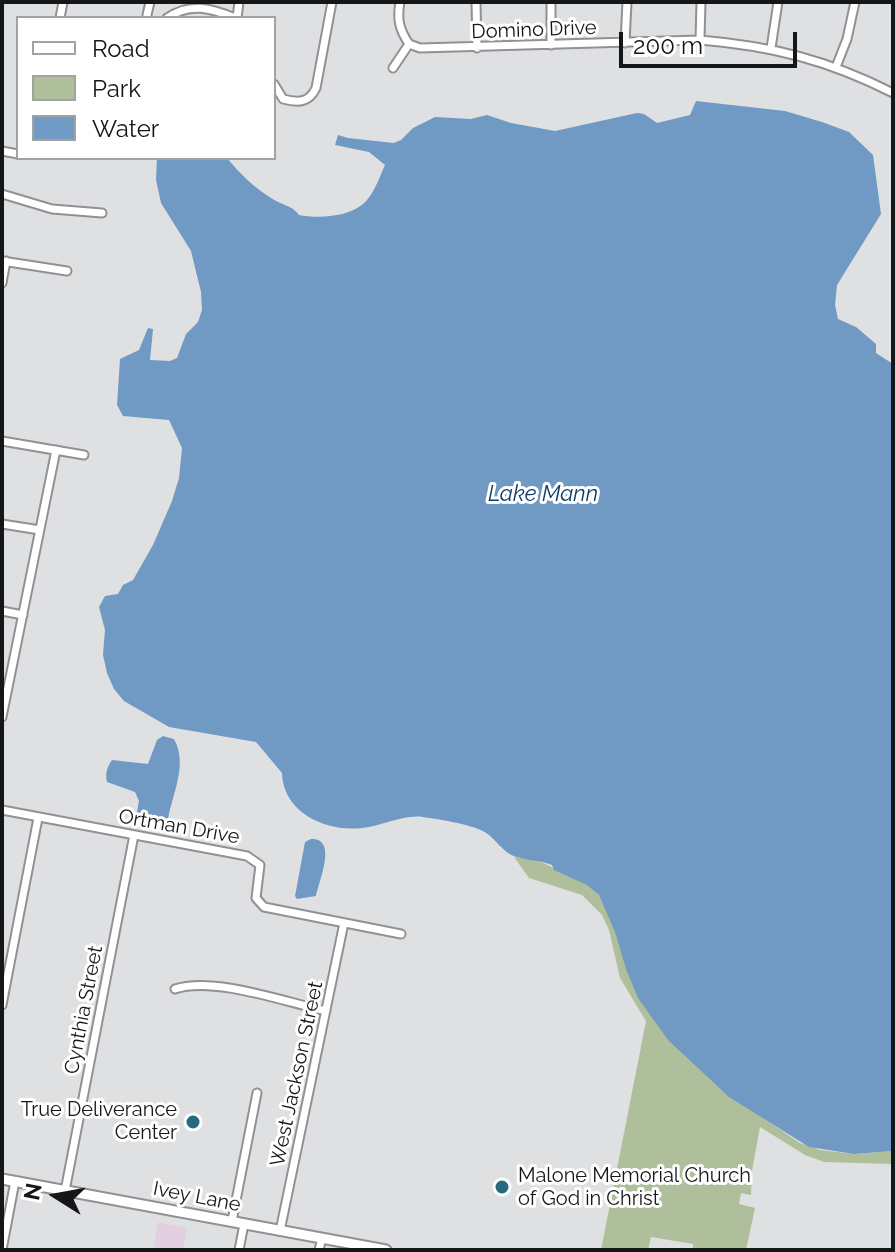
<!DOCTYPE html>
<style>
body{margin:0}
#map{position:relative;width:895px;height:1252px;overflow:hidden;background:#dfe0e2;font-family:Raleway,sans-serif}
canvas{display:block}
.frame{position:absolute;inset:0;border:4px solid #151617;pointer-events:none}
.legend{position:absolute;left:16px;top:16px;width:260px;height:144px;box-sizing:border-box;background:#fff;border:2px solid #a1a2a2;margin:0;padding:10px 14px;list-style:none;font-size:24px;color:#151617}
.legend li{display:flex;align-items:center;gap:16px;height:40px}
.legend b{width:40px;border:2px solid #a1a2a2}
.north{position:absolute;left:16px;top:1156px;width:80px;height:80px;-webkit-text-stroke:6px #fff;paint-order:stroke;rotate:281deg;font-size:22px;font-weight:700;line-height:32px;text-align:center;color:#151617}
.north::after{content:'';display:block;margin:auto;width:28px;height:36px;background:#151617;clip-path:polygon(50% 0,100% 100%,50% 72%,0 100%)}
.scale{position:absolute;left:619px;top:32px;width:178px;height:36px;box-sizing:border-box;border:4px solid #151617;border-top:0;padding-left:10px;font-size:24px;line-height:28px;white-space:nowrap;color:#151617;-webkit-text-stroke:6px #fff;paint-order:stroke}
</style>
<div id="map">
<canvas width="895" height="1252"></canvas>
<div class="frame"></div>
<ul class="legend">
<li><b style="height:10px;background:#fff"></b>Road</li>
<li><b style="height:22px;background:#b0bf9b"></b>Park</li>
<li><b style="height:22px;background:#7099c3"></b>Water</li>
</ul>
<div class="north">N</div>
<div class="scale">200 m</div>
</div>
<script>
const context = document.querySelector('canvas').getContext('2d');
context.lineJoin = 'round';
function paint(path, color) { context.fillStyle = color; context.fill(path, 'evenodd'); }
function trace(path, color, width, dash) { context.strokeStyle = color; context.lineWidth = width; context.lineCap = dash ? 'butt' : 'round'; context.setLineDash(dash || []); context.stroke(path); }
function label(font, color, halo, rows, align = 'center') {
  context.font = font + ' Raleway,sans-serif'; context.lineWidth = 6; context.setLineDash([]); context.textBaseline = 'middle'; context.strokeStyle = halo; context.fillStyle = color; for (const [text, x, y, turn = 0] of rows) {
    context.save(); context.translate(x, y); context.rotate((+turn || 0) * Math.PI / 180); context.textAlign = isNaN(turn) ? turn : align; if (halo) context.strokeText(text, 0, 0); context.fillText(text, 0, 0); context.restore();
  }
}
const commercial = new Path2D(`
 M158,1222l29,6 -4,22h-30z`);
const green = new Path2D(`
 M514,857c23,2 32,6 52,18 11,5 25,9 32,19 25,34 24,81 49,116l113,106 40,27 20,7 34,4 39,-3v13l-69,-2 -19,-7 -45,-28 -8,44 -1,24 -10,-2 -2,11 16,4 -9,42h-53v-6l-42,-7 -3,13h-47l45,-229 -26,-43 -11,-48 -7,-15 -20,-20 -53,-17z`);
const water = new Path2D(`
 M696,101l89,10 37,11 27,10 24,23 8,59 -44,71 -2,20 3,14 18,8 20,17v9l17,11v787l-39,3 -45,-7 -80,-50 -61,-57 -30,-42 -12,-29 -11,-37 -16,-37 -12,-10 -33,-15 -2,-5c-12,-5 -23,-4 -35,-8 -14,-3 -22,-20 -34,-26 -14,-7 -45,-12 -60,-14 -19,-3 -41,9 -61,11 -36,4 -79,-15 -80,-55l-26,-31 -87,-15 -45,-26 -10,-12 -7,-16 -4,-18 2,-25 -6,-23 6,-11 13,-2 5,-9 10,-5 20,-35 19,-44 7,-23 3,-30 -13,-28 -46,-4 -6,-11 3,-46 19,-9 9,-22 5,1 -3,31 20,1 7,-3 9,-24 12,-12 4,-12 -1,-18 -10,-41 -30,-48 -5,-23 1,-22h70c12,15 28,30 44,40 10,7 21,7 28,17 20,4 54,2 68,-15 8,-9 13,-24 18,-35l-16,-13 -34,-7 3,-10 10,3 46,5 7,-3 12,-12 22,-11 36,2 16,-4 24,8 44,8 82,-18 7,1 13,9 33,-8z
 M163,736l11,3c14,25 -1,53 -6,80l-5,5 -28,-1 4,-22 -4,-9 -28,-10c-2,-9 0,-15 5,-22l36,4 9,-24z
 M311,839c27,-1 8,42 5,57l-19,3 -2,-3 10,-54z`);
const minor = new Path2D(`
 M400,2c-3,17 -1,27 9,42
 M476,2l1,46
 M147,15l3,-13
 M60,18l3,-16
 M167,18c23,-16 44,-10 68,0
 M237,18l2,-16
 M700,40l1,-38
 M625,43l2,-41
 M409,44l11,4 280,-8c72,6 128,20 193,53
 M551,45v-43
 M771,48l7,-46
 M836,67l11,-28 8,-37
 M393,68l16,-24
 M274,84l9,15c15,4 26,4 33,-11l16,-86
 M2,151l16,3
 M2,194l50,15 50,4
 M2,261l65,10
 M2,283l4,-22
 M2,441l82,14
 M2,524l38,6
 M2,611l21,4
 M2,717l54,-267
 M2,810l245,46 13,9 -4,33 8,9 137,27
 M175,989c38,-13 110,13 151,22
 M2,1005l36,-187
 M65,1191l69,-356
 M232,1221l25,-128
 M280,1231l64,-308
 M2,1250l13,-69
 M239,1250l5,-26
 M319,1250l3,-12`);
const tertiary = new Path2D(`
 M2,1179l384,71`);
const markers = [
 [193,1122,8,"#286a7d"],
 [502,1187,8,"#286a7d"]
];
const streetNames = [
 ["Domino Drive",534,30,-2],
 ["Ortman Drive",179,827,10],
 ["Cynthia Street",84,1010,-79],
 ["West Jackson Street",297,1074,-78],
 ["Ivey Lane",197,1197,11]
];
const poiNames = [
 ["True Deliverance",177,1110],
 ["Center",177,1133],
 ["Malone Memorial Church",518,1176,"left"],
 ["of God in Christ",518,1199,"left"]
];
const waterNames = [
 ["Lake Mann",543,494]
];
paint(commercial, '#e2d0e1');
paint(green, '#b0bf9b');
paint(water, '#7099c3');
trace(minor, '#909194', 11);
trace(tertiary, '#909194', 13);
trace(minor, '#fff', 7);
trace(tertiary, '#fff', 9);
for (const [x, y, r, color] of markers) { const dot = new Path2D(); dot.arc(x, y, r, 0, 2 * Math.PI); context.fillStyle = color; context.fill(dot); trace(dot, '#fff', 3); }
label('20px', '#151617', '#fff', streetNames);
label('20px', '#151617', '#fff', poiNames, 'right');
label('italic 22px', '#0e3c65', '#fff', waterNames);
</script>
